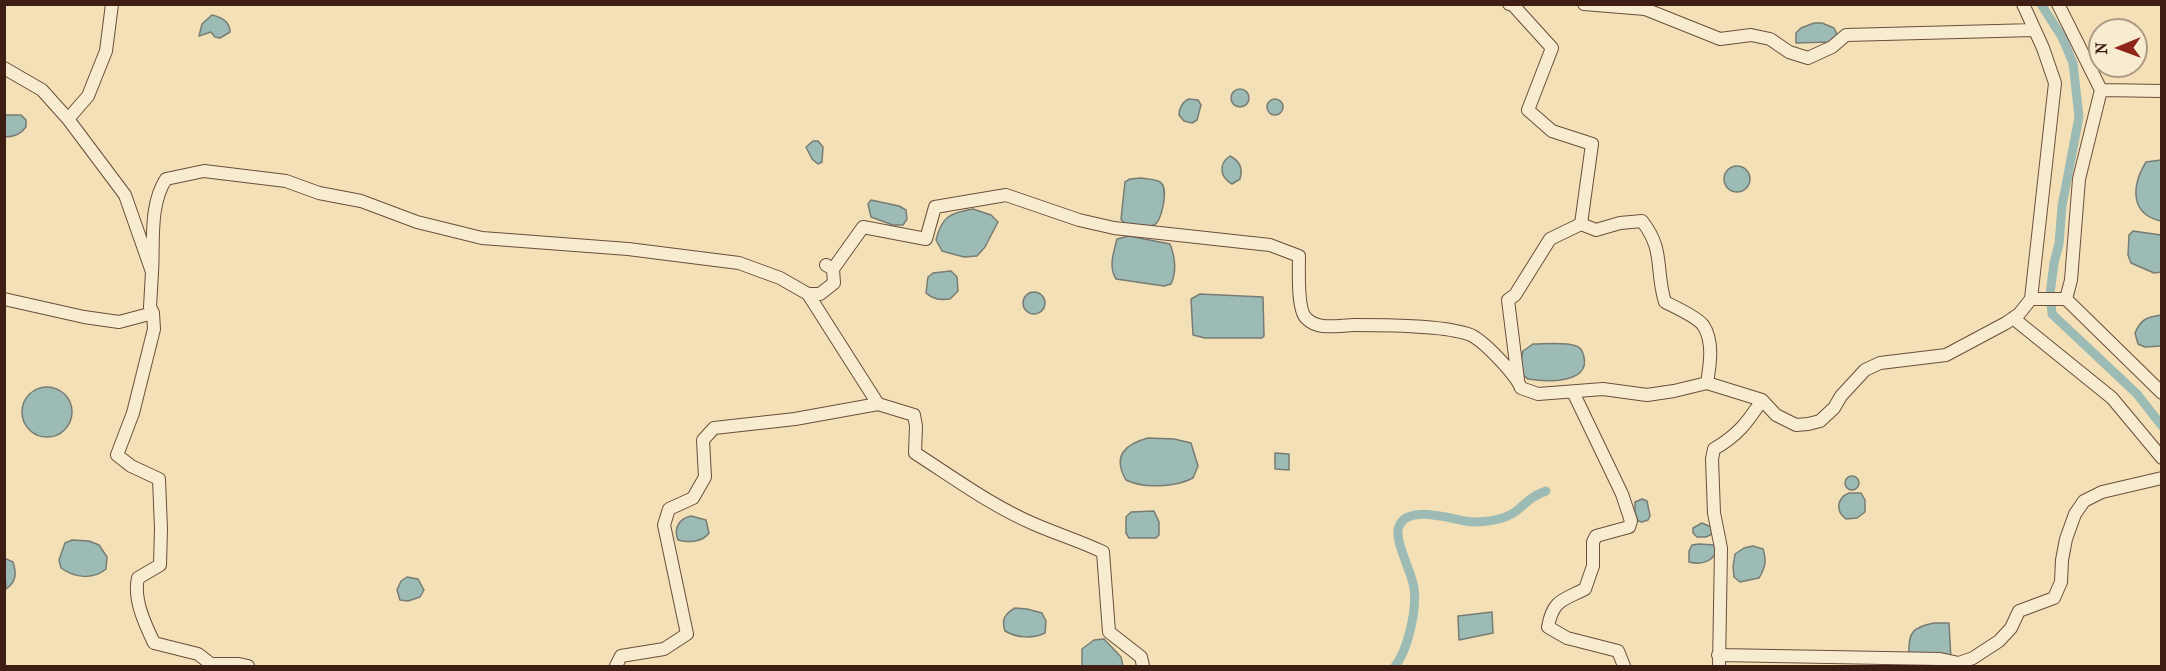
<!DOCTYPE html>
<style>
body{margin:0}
#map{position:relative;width:2166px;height:671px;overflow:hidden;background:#f3e0b6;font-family:"IM FELL French Canon",serif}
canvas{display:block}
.frame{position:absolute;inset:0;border:6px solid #3e1e12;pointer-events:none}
.north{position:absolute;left:2088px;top:18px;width:60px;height:60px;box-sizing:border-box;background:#f7ebd0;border:2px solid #ad9984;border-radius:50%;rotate:269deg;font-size:16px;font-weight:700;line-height:24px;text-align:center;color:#3e1e12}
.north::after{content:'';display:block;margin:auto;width:21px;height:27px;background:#8f2418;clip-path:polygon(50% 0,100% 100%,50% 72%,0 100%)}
</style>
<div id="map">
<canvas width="2166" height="671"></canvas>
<div class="frame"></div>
<div class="north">N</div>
</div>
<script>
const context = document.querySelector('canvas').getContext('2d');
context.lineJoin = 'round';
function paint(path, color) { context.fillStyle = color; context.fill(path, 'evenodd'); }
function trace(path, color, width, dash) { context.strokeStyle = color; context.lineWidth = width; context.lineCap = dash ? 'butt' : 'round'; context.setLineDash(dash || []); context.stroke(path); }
const water = new Path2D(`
 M212,15c9,2 18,7 18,17l-10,6 -5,-1 -4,-5 -12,4 3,-12z
 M1814,23h8l12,5 3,6 -1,6 -7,2 -33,1v-10l5,-5z
 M1231 98a9 9 0 1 1 18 0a9 9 0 1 1-18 0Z
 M1267 107a8 8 0 1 1 16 0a8 8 0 1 1-16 0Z
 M1189,99l9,1 3,5 -4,15 -5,3 -8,-2 -5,-6c0,-7 4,-14 10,-16z
 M5,115h16l5,5v7c-5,7 -12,10 -21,10z
 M813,141h5l5,6 -1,15 -4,2 -6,-5 -6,-12z
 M1230,156c10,5 13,13 10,23l-8,5c-12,-7 -14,-20 -2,-28z
 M2161,160h1l-1,61c-32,-7 -29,-36 -15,-59z
 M1724 179a13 13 0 1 1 26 0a13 13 0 1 1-26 0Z
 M1141,178c5,1 15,1 19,4 9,5 2,40 -6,43 -8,3 -20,-1 -29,-1l-4,-5 4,-37 5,-3z
 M871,200l28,6 7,4 1,9 -4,6h-10l-22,-8 -3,-13z
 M973,209l18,6 7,7 -13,25 -8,9 -13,1 -22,-6 -6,-11c6,-24 14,-27 37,-31z
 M2133,231l28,4v37l-7,1 -23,-10 -3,-8 1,-20z
 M1129,236l41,8c5,13 7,27 1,40l-7,2 -48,-7c-8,-13 -2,-27 1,-40z
 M951,271l6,6 1,14 -8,8c-10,1 -16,1 -24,-6l2,-16 5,-4z
 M1023 303a11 11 0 1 1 22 0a11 11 0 1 1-22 0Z
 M1200,294l63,3 1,39 -2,2h-57l-12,-3 -2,-36z
 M2161,315v31l-16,1 -7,-3 -3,-11c6,-14 12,-16 26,-18z
 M1533,344c11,0 34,-2 43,2 5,1 7,6 8,11 6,27 -38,25 -56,22 -11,-7 -7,-17 -5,-28z
 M22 412a25 25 0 1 1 50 0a25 25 0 1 1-50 0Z
 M1148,438l26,1 17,4 7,23 -5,12c-17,9 -49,11 -67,2 -14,-24 -1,-36 22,-42z
 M1275,453l14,1v16l-14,-1z
 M1845 483a7 7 0 1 1 14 0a7 7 0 1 1-14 0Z
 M1849,493h12l4,7v12l-8,6 -11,1c-11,-8 -9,-21 3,-26z
 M1642,499l5,2 3,15 -2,4 -6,2 -4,-1 -3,-9v-10z
 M1154,511l5,11v13l-3,3h-27l-3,-5v-16l5,-5z
 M691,516l15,4 3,13c-6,9 -21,10 -31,7 -5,-12 2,-22 13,-24z
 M1702,523l9,4 1,7 -6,3h-9l-4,-4v-5z
 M72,540l17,1 10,4 8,12 -1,12c-13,11 -31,9 -45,-1l-2,-8 6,-17z
 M1699,544l15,1 2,7c-4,10 -16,13 -27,10v-11l3,-6z
 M1753,546l10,3c4,12 2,19 -4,29l-19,4 -6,-5 -1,-10 2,-13 9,-6z
 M4,558l9,4c4,12 3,20 -7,27z
 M407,577l11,2 6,11 -4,7 -12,4 -8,-1 -3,-10 4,-9z
 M1015,608l12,1 15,4 4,8 -1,12c-12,6 -28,5 -40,-2 -4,-12 0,-17 10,-23z
 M1492,612l1,21 -34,7 -1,-24z
 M1934,623h15l2,36 -42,-4c-1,-22 3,-28 25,-32z
 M1104,639l17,18 2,9h-41v-17l12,-9z`);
const canal = new Path2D(`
 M2041,4l21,33 11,26 6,54 -17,89 -3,38 -5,19 -4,31 2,20 85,80 25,32
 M1395,666c13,-16 22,-57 19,-78 -2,-15 -18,-44 -16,-58 5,-29 57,-9 75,-8 16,0 34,-2 47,-14 10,-9 13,-12 26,-17`);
const minor = new Path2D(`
 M1509,4l4,1 39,43 -24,62 24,21 40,13 -11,80 15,6 24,-7 22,-2c23,29 13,49 23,81 10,5 32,15 38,23 11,16 7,40 4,58
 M1584,4l61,5 75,30 31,-4 19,4 19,13 19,6 24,-11 14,-12 188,-5
 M2023,4l20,44 12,35 -24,216h35l96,94
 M2058,4l43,86 -22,89 -8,101 -5,19
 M4,68l38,22 26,29 57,76 27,77 -2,35 3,6 1,16 -21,84 -16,42 14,11 28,13 2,50 -1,36 -22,13c-5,21 7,46 16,65l44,11 13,10h28l9,2
 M2101,90l61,1
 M68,119l20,-23 18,-45 6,-47
 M833,269l30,-42 63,12 9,-32 71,-12 73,25 35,8 156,17 29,11c0,14 -2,53 7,62 12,13 33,7 49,7 29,0 87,0 113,9 14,4 48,41 53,54l17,6 65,-5 44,6 27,-4 33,-8 55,17 14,15 20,10 12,-1 12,-3 14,-13 7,-12 24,-26 15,-7 66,-8 60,-32 13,-9 12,-15
 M152,272c2,-30 -3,-67 14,-93l38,-8 82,10 33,12 42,8 56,21 65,16 146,11 111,14 41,15 28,16 70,110 36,11 2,11 -1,27c39,25 77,53 119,71 23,10 46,17 69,28l6,80 32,25 2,9
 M808,294h12l14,-11 -1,-14 -7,-4
 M4,299l80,18 35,5 34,-9
 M2013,318l99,80 50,60
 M1518,380l-10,-80 7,-5 35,-56 31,-15
 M1573,392l49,102 9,27 -2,6 -33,9 -3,6v24l-8,23c-21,11 -32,10 -37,38l19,11 51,13 6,15
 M1718,655l222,4
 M616,666l5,-10 43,-7 23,-15 -23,-109 5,-16 24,-11 12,-21 -2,-37 11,-12 81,-9 83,-15
 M1719,666l2,-118 -7,-35 -2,-54 2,-10c24,-14 33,-26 48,-49
 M1936,666l4,-7 19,4 14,-5 26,-17 12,-13 8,-17 35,-13 7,-16 1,-22 4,-21 9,-25 9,-13 18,-9 60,-14`);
paint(water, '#9dbbb5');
trace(water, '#777c74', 1.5);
trace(canal, '#9dbbb5', 9);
trace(minor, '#6b4e3b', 14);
trace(minor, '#f7ebd0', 12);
</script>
